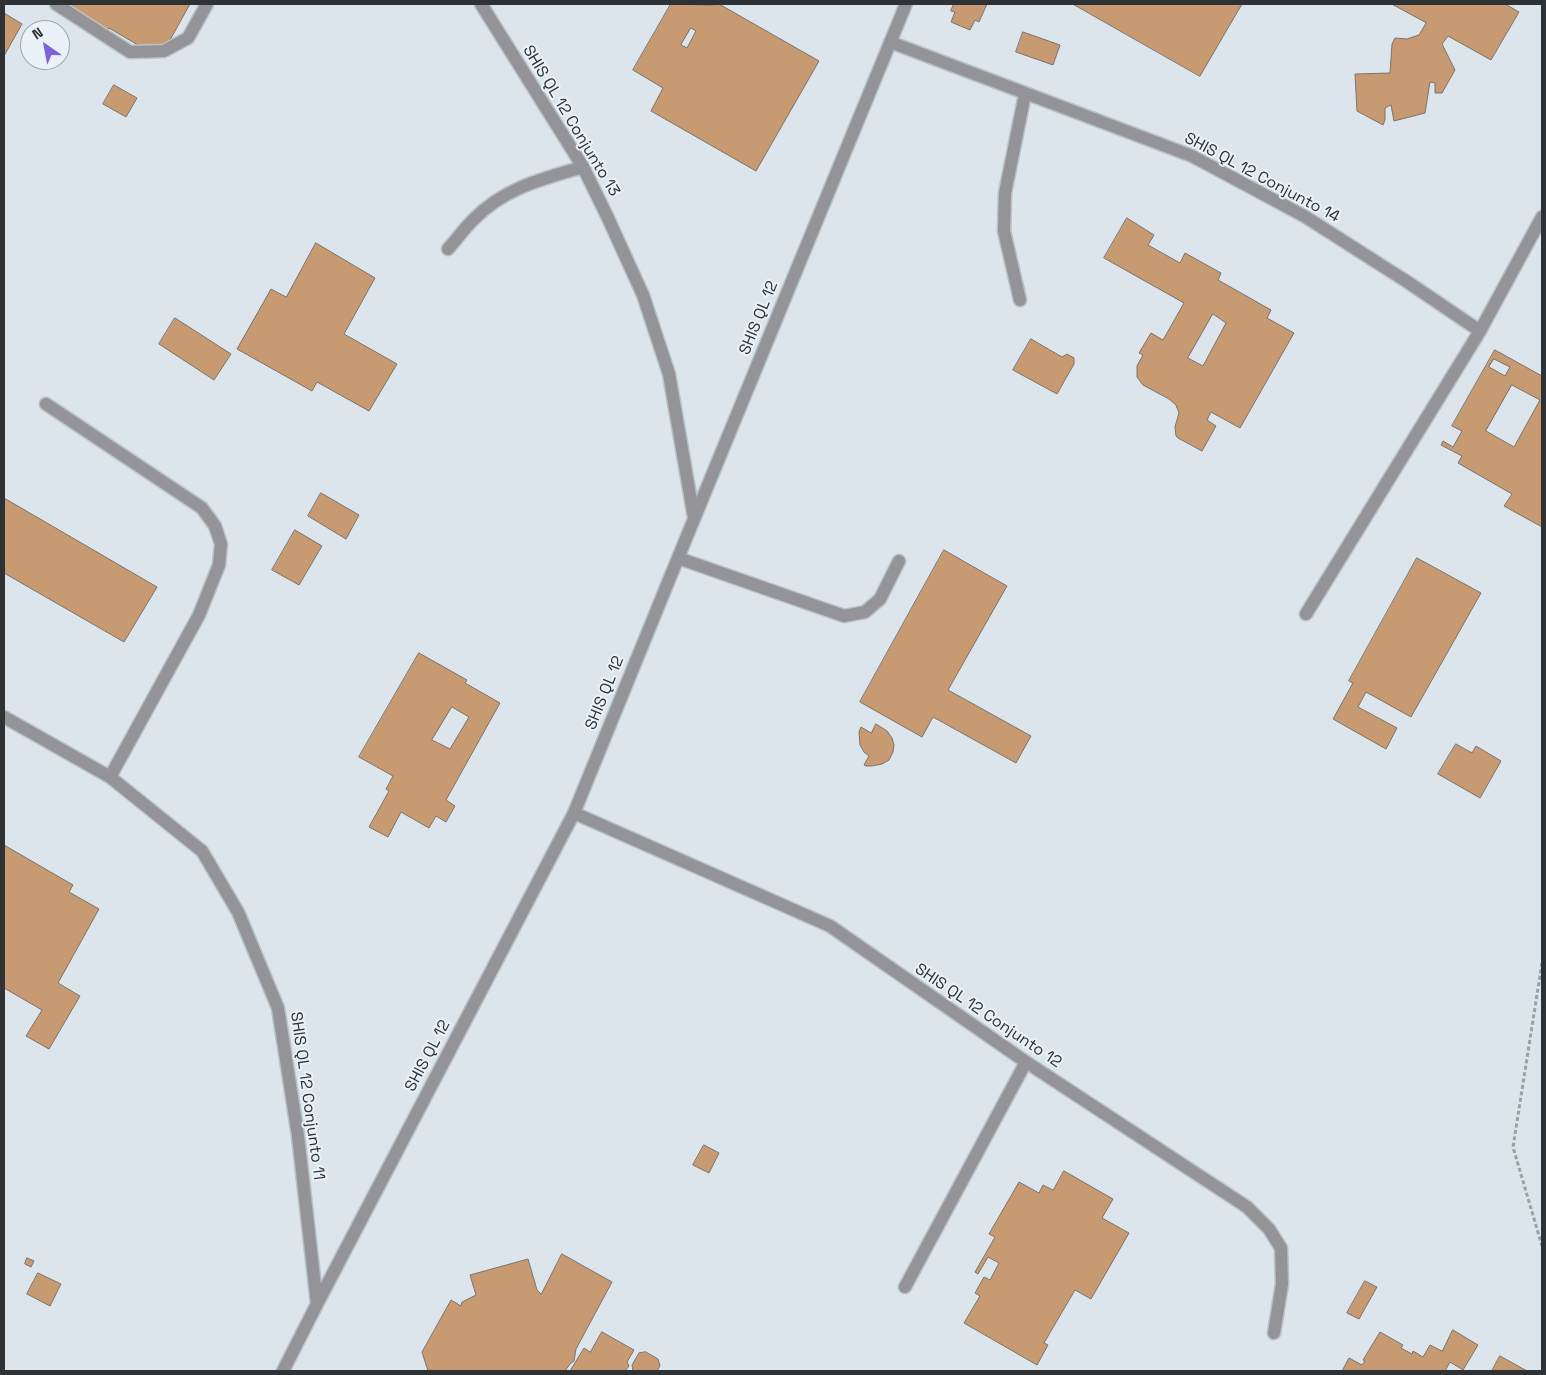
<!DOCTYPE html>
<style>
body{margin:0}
#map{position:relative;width:1546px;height:1375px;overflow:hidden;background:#dce5eb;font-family:"Space Grotesk",sans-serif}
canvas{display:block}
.frame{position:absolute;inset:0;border:5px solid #2e3234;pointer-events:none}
.north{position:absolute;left:20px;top:20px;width:50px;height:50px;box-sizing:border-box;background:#e9f2f9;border:1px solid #9ea5aa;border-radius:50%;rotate:327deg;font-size:14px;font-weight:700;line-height:20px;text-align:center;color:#2e3234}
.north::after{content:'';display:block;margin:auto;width:18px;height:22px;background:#8061dc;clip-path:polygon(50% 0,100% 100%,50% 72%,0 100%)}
</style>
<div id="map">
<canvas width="1546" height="1375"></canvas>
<div class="frame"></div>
<div class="north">N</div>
</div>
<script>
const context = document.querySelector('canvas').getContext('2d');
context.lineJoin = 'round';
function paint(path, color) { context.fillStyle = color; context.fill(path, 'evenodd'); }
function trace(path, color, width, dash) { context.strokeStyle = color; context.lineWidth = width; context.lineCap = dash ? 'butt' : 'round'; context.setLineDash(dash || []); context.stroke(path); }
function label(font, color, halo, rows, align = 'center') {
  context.font = font + ' "Space Grotesk",sans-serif'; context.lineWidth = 4; context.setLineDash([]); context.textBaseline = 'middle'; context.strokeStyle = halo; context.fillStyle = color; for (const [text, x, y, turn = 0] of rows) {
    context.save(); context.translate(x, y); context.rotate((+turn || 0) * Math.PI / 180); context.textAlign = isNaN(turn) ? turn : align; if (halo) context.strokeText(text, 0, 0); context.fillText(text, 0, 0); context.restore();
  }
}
const building = new Path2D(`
 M55,4h135l-30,54 -51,-30 -2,5z
 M671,4l40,1 8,-1 100,57 -63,110 -105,-60 12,-23 -30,-18zM691,28l5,3 -9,17 -6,-3z
 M954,4h33l-8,18 -4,-2 -5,10 -19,-8 4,-10 -4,-1z
 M1073,4h169l-42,72z
 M1392,4h113l14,8 -28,48 -43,-24 -6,8 13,26 -13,23h-7v-10l-5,-1 -5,31 -31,8 -3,-16 -6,3v12l-2,5 -26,-14 -2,-37 35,-1 2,-29 3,-6 12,1 12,-4 7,-12z
 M4,13l18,11 -18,32z
 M1023,32l37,13 -7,20 -37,-13z
 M114,85l23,13 -11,19 -23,-13z
 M1127,218l27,17 -6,10 32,18 5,-10 36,20 -3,7 53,30 -4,8 27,15 -54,95 -29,-16 -4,8 9,6 -14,25 -24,-13 -2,-2 -1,-9 4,-14 -3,-8 -7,-6 -26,-14 -6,-8v-11l6,-11 -4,-2 12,-20 12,7 21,-37 -80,-45zM1213,314l13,9 -23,43 -15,-8z
 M316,243l59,35 -31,56 53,30 -28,47 -52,-29 -5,9 -75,-42 34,-60 15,8z
 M175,318l56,36 -17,26 -55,-36z
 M1031,339l31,18 5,-3 7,4v6l-17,30 -44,-24z
 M1495,350l47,26v151l-38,-21 8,-12 -54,-31 4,-7 -21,-11 2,-4 10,6 9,-16 -10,-5zM1494,359l16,8 -5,9 -16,-9zM1512,385l28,15 -26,47 -28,-16z
 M321,493l38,22 -13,24 -38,-23z
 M4,498l153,89 -33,55 -120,-69z
 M295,530l27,16 -23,39 -27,-15z
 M944,550l63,36 -59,104 83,46 -15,27 -83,-46 -11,20 -62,-35z
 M1417,558l64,35 -70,124 -45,-25 -8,15 39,21 -11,21 -53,-30 20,-36 -4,-2z
 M419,653l48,27 -2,3 35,20 -54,97 9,6 -9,16 -10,-6 -7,12 -28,-16 -13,25 -19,-10 20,-36 -3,-2 7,-13 -34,-19zM452,707l17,10 -19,32 -18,-9z
 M876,724l11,7 5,7 2,7 -1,7 -4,8 -7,4 -10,2h-6l-2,-1 5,-9 -5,-4 -4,-7 -1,-13 2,-5 10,6z
 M1456,744l16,9 4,-7 25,15 -21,37 -42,-24z
 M4,845l69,40 -4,7 30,17 -41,74 22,13 -31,53 -23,-13 16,-26 -38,-22z
 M704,1145l15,8 -10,20 -16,-8z
 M1064,1171l49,28 -11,19 27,15 -38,66 -16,-9 -31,53 4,2 -11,20 -73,-42 16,-27 -5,-3 9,-16 6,3 9,-17 -11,-6 -10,17 -3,-2 20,-35 -6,-3 30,-52 20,11 4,-8 10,5z
 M562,1254l50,28 -36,67 -2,12 -4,3 -5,7h-137l-6,-19 29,-52 10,6 1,-4 14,-7 -6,-20 58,-16 9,31 4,4z
 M27,1258l7,3 -3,6 -6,-3z
 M38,1273l23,11 -11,22 -23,-12z
 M1365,1281l12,6 -18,32 -12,-6z
 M1453,1330l25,15 -15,25 -13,-8 -5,9h-103l7,-13 13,7 3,-4 -2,-1 17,-28 23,13 -2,3 11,6 1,-3 10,6 7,-12 12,6z
 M602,1332l32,18 -7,12 2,4 -4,5h-55l14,-23 6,4z
 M646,1352l12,7 2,7 -3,5h-24l-1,-6 7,-12z
 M1500,1356l27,15h-35z`);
const path = new Path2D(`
 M1542,963l-29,184 29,99`);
const minor = new Path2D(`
 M56,4l74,48 34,-1 24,-13 19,-34
 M481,4l102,163 24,49 36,79 26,79 25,144
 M890,42l302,114 112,60 102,65 74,50
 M448,249c8,-9 16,-20 25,-29 31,-32 69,-41 110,-53
 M1020,300l-16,-69 1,-38 20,-99
 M46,404l156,104 13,18 6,18 -2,21 -20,50 -89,162
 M678,558l166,58 21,-4 15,-13 19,-38
 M1306,614l174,-283 62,-114
 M4,717l106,60 92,74 36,61 40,96 20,128 19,168
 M574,813l256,113 196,136 221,145 22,22 12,19 1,36 -8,49
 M905,1287l121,-225
 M283,1371l34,-67 257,-491 104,-255 228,-554`);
const streetNames = [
 ["SHIS QL 12 Conjunto 13",571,121,59],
 ["SHIS QL 12 Conjunto 14",1262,178,28],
 ["SHIS QL 12",759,318,-68],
 ["SHIS QL 12",605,693,-68],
 ["SHIS QL 12 Conjunto 12",988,1016,34],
 ["SHIS QL 12",428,1056,-62],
 ["SHIS QL 12 Conjunto 11",307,1096,82]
];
paint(building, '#c79a71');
trace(building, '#7a736d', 1);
trace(minor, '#b9c1c6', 15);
trace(path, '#9aa1a5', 3, [4, 2.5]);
trace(minor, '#949397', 12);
label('16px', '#2e3234', '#e9f2f9', streetNames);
</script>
